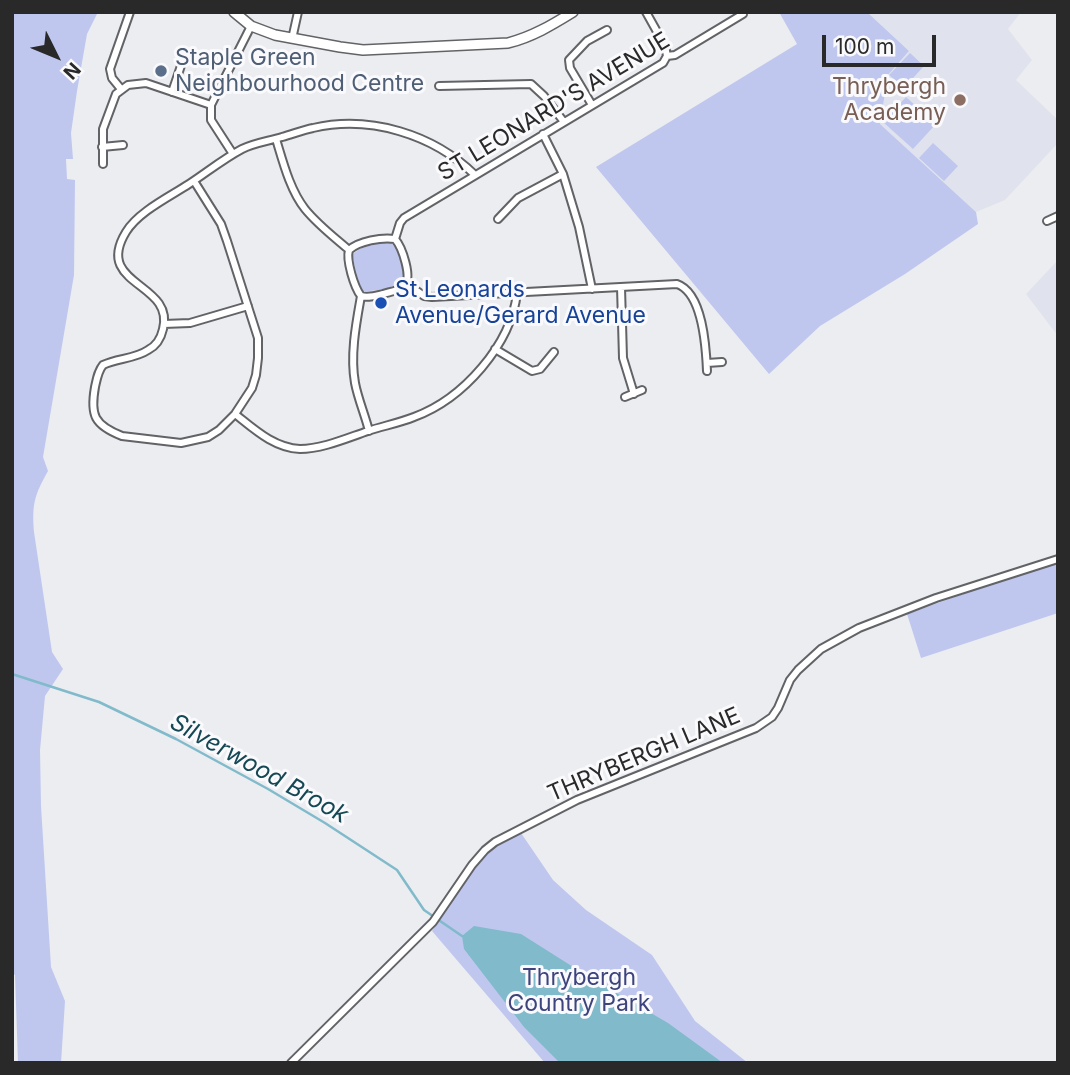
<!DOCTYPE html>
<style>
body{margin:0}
#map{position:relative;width:1070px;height:1075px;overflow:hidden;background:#ecedf0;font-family:Inter,sans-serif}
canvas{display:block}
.frame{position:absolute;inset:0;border:14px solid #29292a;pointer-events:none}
.north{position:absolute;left:21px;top:21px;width:70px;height:70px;-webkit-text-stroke:5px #fafafd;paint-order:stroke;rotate:133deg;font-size:19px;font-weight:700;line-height:28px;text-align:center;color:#29292a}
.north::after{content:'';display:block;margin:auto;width:24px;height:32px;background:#29292a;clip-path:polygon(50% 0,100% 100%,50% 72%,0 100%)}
.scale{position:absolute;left:822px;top:35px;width:114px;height:32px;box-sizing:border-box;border:4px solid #29292a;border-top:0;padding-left:9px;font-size:21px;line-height:24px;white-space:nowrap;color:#29292a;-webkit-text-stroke:5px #fafafd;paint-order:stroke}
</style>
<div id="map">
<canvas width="1070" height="1075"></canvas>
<div class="frame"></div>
<div class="north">N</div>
<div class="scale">100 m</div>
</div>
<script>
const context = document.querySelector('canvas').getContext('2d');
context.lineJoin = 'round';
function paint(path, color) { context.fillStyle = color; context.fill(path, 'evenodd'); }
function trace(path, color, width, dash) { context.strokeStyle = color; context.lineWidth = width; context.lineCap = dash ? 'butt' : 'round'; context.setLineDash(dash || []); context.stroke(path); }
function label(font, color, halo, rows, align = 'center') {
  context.font = font + ' Inter,sans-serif'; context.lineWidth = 6; context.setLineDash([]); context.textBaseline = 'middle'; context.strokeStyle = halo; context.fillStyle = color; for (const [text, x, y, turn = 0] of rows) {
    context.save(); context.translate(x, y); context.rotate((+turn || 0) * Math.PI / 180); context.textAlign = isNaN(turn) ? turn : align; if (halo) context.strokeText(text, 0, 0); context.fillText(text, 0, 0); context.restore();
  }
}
const built = new Path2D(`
 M867,12h154l-13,17 24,31 -16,20 42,40v23l-53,57 -29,12 -96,-88 8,-49 21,-24z
 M1058,260v76l-32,-42z`);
const green = new Path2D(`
 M12,12h86l-11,22 -10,57 -6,42 2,26h-7l1,20 8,1 -1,95 -31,182 5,14c-14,25 -16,33 -14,61l18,120 11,17 -18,27 -5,54 1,56 10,161 14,34 -4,62h-43l-3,-88 -3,-2z
 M779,12h88l42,39 -21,24 -8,49 96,88 2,12 -73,50 -85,52 -51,48 -173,-207 201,-123z
 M910,53l14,13 -20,22 -15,-13z
 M906,97l30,27 -23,25 -30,-27z
 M933,143l25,23 -14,15 -25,-23z
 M389,242c12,6 12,23 15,35 -1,2 -2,4 -4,6 -6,5 -30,9 -37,8l-3,-4 -8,-31c7,-11 25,-11 37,-14z
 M1058,560v53l-137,45 -14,-44z
 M521,833l32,47 33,30 66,45 43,66 53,42h-203l-113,-132 45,-66 17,-17z`);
const water = new Path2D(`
 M474,926l47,8 68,43 79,46 55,40h-163l-36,-36 -60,-78 -2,-13z`);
const stream = new Path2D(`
 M12,674l87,28 77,37 92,50 57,34 72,47 27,40 38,26`);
const street = new Path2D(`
 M646,12l19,34 2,10
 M292,39l6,-27
 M439,86l92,-2 13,12 20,26
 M121,89l-9,-11 -2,-9 20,-57
 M172,92l13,-38
 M592,105l-22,-37 -1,-8 18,-19 20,-11
 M543,134l20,40 16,53 13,62
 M276,139c7,23 14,51 29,70 13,16 29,28 44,41 10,-9 33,-13 46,-11 7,8 18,39 9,47 -5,5 -15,6 -21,8 -8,2 -14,4 -22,2
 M102,147l21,-2
 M233,154l-22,-34v-15l40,-79
 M103,164v-35l13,-35 12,-9 18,-2 65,22
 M194,181l27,43 6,17 31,97v20l-2,17 -4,13 -17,26 -16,16 -11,7 -27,6 -59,-7c-28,-11 -32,-21 -27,-49 2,-9 3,-16 8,-22 14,-7 32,-6 45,-15 8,-4 13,-12 15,-21 12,-47 -70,-43 -37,-97 12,-20 43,-35 63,-48 17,-11 34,-25 53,-35 12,-6 27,-8 40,-12 11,-3 21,-7 31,-9 57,-13 120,6 162,47
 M498,219l20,-21 45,-24
 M1047,221l11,-5
 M395,239l5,-16 4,-5 259,-155 4,-7 8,-1 68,-41
 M349,250c-3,10 5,37 12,46
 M407,284l17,12 8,1 245,-13c26,9 29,63 30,87
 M621,287l2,71 11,36
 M361,296c-5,28 -11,59 -6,87 3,16 10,32 14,48
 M164,324l26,-1 58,-17
 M495,349l37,22 8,-2 14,-17
 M707,363l15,-1
 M625,397l17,-7
 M235,414c19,15 39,34 65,35 22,0 47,-11 68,-18 15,-5 31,-8 46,-14 49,-18 97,-72 103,-124
 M291,1063l142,-141 39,-57 13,-15 10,-8 82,-42 179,-72 16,-11 6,-9 12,-28 8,-10 23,-21 38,-21 77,-30 122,-39`);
const secondary = new Path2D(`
 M234,12l17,14 24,9 65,12 23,3 145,-7c24,-6 44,-18 65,-31`);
const markers = [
 [161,71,7,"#5c6f8a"],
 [960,100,7,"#8d6e63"],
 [381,303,7,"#1a4fb4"]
];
const serviceNames = [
 ["Staple Green",175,58],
 ["Neighbourhood Centre",175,84]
];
const educationNames = [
 ["Thrybergh",946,87],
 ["Academy",946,113]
];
const streetNames = [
 ["ST LEONARD'S AVENUE",554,107,-31],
 ["THRYBERGH LANE",644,755,-23]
];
const transitNames = [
 ["St Leonards",395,290],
 ["Avenue/Gerard Avenue",395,316]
];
const parkNames = [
 ["Thrybergh",579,978],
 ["Country Park",579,1004]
];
const waterNames = [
 ["Silverwood Brook",259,769,29]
];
paint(built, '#e0e3ed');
paint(green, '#bfc7ef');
paint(water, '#80bacb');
trace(stream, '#80bacb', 2.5);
trace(street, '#626366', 10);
trace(secondary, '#626366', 12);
trace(street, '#fff', 6);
trace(secondary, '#fff', 9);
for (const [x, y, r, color] of markers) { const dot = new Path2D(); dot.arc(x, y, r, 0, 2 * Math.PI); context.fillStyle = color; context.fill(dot); trace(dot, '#fafafd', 2.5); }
label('23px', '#4e5e75', '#fafafd', serviceNames, 'left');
label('23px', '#785e54', '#fafafd', educationNames, 'right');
label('23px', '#29292a', '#fafafd', streetNames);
label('23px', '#164399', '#fafafd', transitNames, 'left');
label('23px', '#3d447d', '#fafafd', parkNames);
label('italic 24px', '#154854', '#fafafd', waterNames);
</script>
